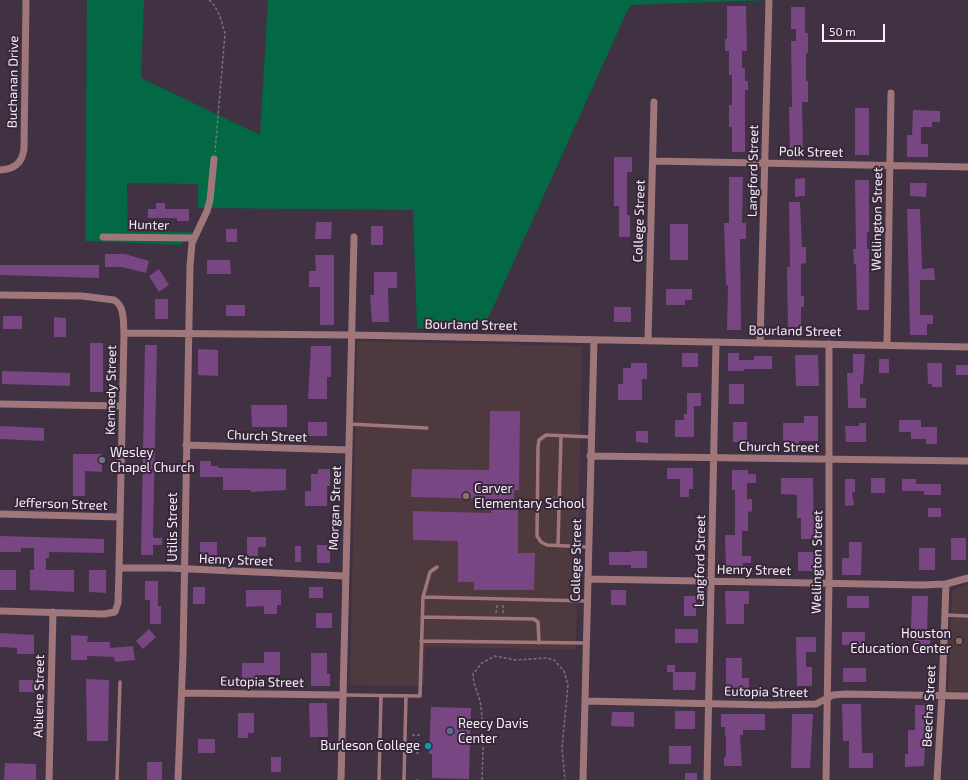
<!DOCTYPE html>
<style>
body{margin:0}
#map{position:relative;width:968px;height:780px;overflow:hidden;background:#403143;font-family:"Exo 2",sans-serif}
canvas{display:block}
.scale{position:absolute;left:822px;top:24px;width:63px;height:18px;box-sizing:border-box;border:2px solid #f8eef9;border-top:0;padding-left:5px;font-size:12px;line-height:14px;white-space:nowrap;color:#f8eef9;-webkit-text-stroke:3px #362738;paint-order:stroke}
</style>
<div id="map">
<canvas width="968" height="780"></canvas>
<div class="scale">50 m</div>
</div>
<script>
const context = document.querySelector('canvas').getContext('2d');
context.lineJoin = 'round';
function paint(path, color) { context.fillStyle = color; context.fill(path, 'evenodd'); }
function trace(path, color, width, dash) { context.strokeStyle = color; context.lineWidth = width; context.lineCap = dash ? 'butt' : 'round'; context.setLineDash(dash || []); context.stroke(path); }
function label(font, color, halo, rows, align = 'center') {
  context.font = font + ' "Exo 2",sans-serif'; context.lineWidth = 4; context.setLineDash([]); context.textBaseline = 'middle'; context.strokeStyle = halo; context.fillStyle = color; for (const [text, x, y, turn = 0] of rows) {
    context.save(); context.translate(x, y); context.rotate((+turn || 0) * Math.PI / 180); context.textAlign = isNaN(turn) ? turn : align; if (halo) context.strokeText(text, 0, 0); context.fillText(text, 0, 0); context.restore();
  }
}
const education = new Path2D(`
 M357,341l225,5 -6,304 -151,-3 -1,39 -74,-1z
 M968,584v107h-20l4,-101z`);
const green = new Path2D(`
 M87,0h57l-3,78 119,57 8,-135h503l-141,5 -144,318 -69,6 -4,-119 -215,-2v-24l-71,-1 1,48 67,1 -15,13 -95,-4z`);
const building = new Path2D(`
 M727,6h19l1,45h-5v17h3v13h3v9h-3v62h-13v-25h-3v-22h3v-30h-3v-24h-4v-12h2z
 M791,7h14v26h3v20h-2v28h2v21h-6l1,51h-13l-1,-46h3l-1,-66h5v-12h-5z
 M855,108h14v47h-14z
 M913,110l27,1v11h-8v5h-11v17h7v13h-21v-22h5z
 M614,157h18v15h-5v43h3v22h-11v-31h-5z
 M729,177h14l-1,46h4v16h-6l1,91h-14l1,-45h-2l-2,-62h5z
 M805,178v18l-10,1v-18z
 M855,180h14v52h-2v17h2v61h-12l-1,-46h-2l-1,-15h3z
 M910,183h17l-1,14 -16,-1z
 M789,202h11l2,45h4v16l-5,1v32h3v11h-3v25h-13l-1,-65h3z
 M156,203h9v6h24v12h-12v-3h-29v-9h8z
 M907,209h13l2,60 12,-1 1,12h-15v35h13v9h-6v11h-17z
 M316,222h16l-1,17h-16z
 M670,224h18v36h-18z
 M371,226h12v19h-12z
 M226,229h11v13h-11z
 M105,254h20l24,7 -3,12 -24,-6h-17z
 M315,255h19v70h-14v-38h-11v-16h7z
 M207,260h23l1,14h-24z
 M0,265h99v13l-99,-3z
 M159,269l10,16 -10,7 -10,-16z
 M374,272h23v16h-9l1,34h-17l-2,-27h4z
 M666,289h26v11h-7v5h-19z
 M155,299h13v20h-13z
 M226,305h19v11h-19z
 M614,307h17v15h-17z
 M3,316h19v13h-19z
 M54,317l12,1v19h-12z
 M90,343h13v49h-13z
 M145,345h12l-4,190 1,3h8v7h-9v10h-12z
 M311,346h20v31h-4v22h-19z
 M198,349l20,1v26l-20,-1z
 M682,353h16v14h-16z
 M728,353h11v7h15v-4h18v13h-28v2h-16z
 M853,354h12l-2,30h-3v14h6v10h-18l-1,-35h6z
 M795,355h23l1,31h-23z
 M879,359h10v14h-10z
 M631,363h16v16h-5v21h-24v-16h5v-16h8z
 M927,363h15v24h-10v-3h-4z
 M956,365h12v10h-12z
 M2,371l68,2v13l-68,-2z
 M729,384h15v20h-15z
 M687,393h14v13h-7v31h-19v-17h9v-6h3z
 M251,405h36v22h-35z
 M490,411h30l-1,79h-5v19h4v44h17l-1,37h-60v-8h-16v-41l-45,-1v-29l78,2v-14l-80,-2 1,-28 77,1z
 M804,416h14v25h-19v3h-16v-21h21z
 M899,420h22v7h16v17h-11v-5h-15v-7h-12z
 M308,422h19v14h-19z
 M733,422h14v20h-14z
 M859,423h7v19h-20l-1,-16h14z
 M0,426l44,2v13l-44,-2z
 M636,431h12v12l-12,-1z
 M73,454h29v18l-17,-1v25h-12z
 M200,461h11v5h7v2l68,1v21l-35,2v-2h-28v-13h-23z
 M667,468h26v21h-4v8h-9v-18h-13z
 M318,469h12v17h-3v20h-22v-15h6v-17h7z
 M732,470h16v4h8v9h-9v16h5v13l-4,-1v20h-6v25h9v7h-8v6h-17l-1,-34h10v-45h-3z
 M781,478h32l1,61h-13v-21h-4v-23l-16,-1z
 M871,478h14v15h-14z
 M845,479h10v13h-3l2,13 -9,1z
 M902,479h14v5h25v11h-17v-4h-22z
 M928,508h13v9h-13z
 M0,536l104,3v14l-55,-1v6h-3v12h28v22l-44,-2v-20h4v-22h-13v4h-21z
 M247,537h19v10h-8v9h-11z
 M951,538h15v22h-15z
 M200,542h17v13h-17z
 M849,542h13l-1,33h-19v-17h7z
 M317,545h13v18h-13z
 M295,546h6v16h-6z
 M919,548h16v22h-16z
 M631,551h16v17h-16v-3h-22v-13h22z
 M798,552h18v19h-18z
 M0,570h16v20h-16z
 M89,570h17v23l-17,-1z
 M145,581h13v25h3v18h-11v-24h-5z
 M193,587h12v17h-12z
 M309,587h14v11h-14z
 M246,590h35v15h-4v9h-13v-8l-18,1z
 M611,590h15v15h-15z
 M725,591h24v13h-5v20h-18z
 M684,596h12v20h-12z
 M847,596h22v12h-22z
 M912,596h16l-1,40h3v19h-15v-26l-4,-1z
 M316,613h16v15h-16z
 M149,629l7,8 -13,12 -7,-8z
 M675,629h23v14h-23z
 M842,632h23v13h-23z
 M0,633l34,2v19h-17v-6l-17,-1z
 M71,635l17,1 -1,6h23v6l23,-2 2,14 -20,2 -1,-5 -27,-1v4h-16z
 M796,637h20v15h-10v15h6v19h-15z
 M264,652h16v23h-24v4h-14v-16h22z
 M311,653h16v21h3v12h-19z
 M726,658h16v20h7v12h-23z
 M667,665h8v7h-8z
 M843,668h23v14h-23z
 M673,672h23l-1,18h-22z
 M86,679l23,1 -1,61h-21z
 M19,680h17v12h-17z
 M309,703h18l1,34h-18z
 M842,704h19l1,49h11v15h-24v-27h-6z
 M915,705h12l-3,61 -19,1v-13h3v-24h7z
 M431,707l40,1 -2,71 -37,-1v-24h-3z
 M675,711h20v18h-20z
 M612,712h22v15l-23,-1z
 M238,713h16v20h-6v5h-10z
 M721,714h44v16h-22v5h-3l2,31h-18v-9h2v-22l-1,1v-9h-4z
 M792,714h21l-3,54h-19z
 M198,739h17v14h-17z
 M669,746h22v18h-22z
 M271,757h10v15h-10z
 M147,762h15v18h-15z
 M5,763l31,1v16h-32z
 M685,773h12v7h-12z`);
const path = new Path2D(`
 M209,0c10,8 13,23 16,34l-10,118
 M547,500l7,-3
 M503,605v8
 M496,613l1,-8
 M412,735h9
 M411,753h10
 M417,780v-1
 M482,780c1,-24 2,-48 -1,-73 -1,-11 -8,-21 -8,-33l9,-11 13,-7 20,4 32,-2 7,2 10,11 4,14 -6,63 3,32`);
const service = new Path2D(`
 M349,424l78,4
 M558,545l3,-109
 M588,547l-41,-2 -6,-3 -4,-6 1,-89 1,-7 7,-5 45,2
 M423,597l7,-25 7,-5
 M945,615l23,1
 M422,617l112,2 4,3 1,21
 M421,641l165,2
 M344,695l76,1 3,-99 164,4
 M117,780l3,-98
 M379,780l2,-84
 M404,780l2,-84`);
const minor = new Path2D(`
 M653,161l315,6
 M0,170c15,-1 22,-7 24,-21l2,-149
 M103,237l91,1
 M0,295l82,1 32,4c11,6 9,22 10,33l227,2 617,12
 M648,340l6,-238
 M760,342l9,-342
 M887,345l4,-252
 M0,404l122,2
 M186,445l162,5
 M590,456l378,5
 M0,514l120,3
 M119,568l5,-235
 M588,579l334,6 24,-1 22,-6
 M0,611l104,3 11,-2 3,-9 1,-35h49l177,8
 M182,693l160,2
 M585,701l186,4 45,-1 17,-9 13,-1 122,2
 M49,780l4,-168
 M178,780l5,-125 7,-389 2,-23 15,-32 3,-11 4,-41
 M341,780l13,-543
 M583,780l11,-440
 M707,780l9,-438
 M826,780l3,-197v-239
 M937,780l5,-85 4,-111`);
const markers = [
 [102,460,4,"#6b7280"],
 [466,496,4,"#8d6e63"],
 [959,641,4,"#8d6e63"],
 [450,731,4,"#5c6f8a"],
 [428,746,4,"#0f9aa8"]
];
const streetNames = [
 ["Buchanan Drive",13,82,-89],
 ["Polk Street",811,152,1],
 ["Langford Street",753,171,-89],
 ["Wellington Street",877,219,-89],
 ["College Street",639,221,-88],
 ["Hunter",149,225,1],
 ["Bourland Street",471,325,1],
 ["Bourland Street",795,331,1],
 ["Kennedy Street",111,390,-89],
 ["Church Street",267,436,2],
 ["Church Street",779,447,1],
 ["Jefferson Street",61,504,2],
 ["Morgan Street",335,508,-88],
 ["Utilis Street",173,527,-90],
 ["Henry Street",236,560,2],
 ["College Street",576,560,-89],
 ["Langford Street",700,561,-89],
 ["Wellington Street",817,562,-89],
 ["Henry Street",754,570,1],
 ["Eutopia Street",262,682,1],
 ["Eutopia Street",766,692,1],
 ["Abilene Street",39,696,-89],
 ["Beecha Street",929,706,-87]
];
const poiNames = [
 ["Wesley",110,453],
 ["Chapel Church",110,468],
 ["Carver",474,489],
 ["Elementary School",474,504],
 ["Houston",951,634,"right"],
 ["Education Center",951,649,"right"],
 ["Reecy Davis",458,724],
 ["Center",458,739],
 ["Burleson College",420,746,"right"]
];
paint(education, '#4d393e');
paint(green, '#036844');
paint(building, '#784682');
trace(path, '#7c6f7e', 1.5, [3, 2]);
trace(service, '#9f777a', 3.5);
trace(minor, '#9f777a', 7);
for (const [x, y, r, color] of markers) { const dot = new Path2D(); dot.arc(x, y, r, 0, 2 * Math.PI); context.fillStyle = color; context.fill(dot); trace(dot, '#362738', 1.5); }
label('13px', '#f8eef9', '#362738', streetNames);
label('13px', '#f8eef9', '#362738', poiNames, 'left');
</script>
